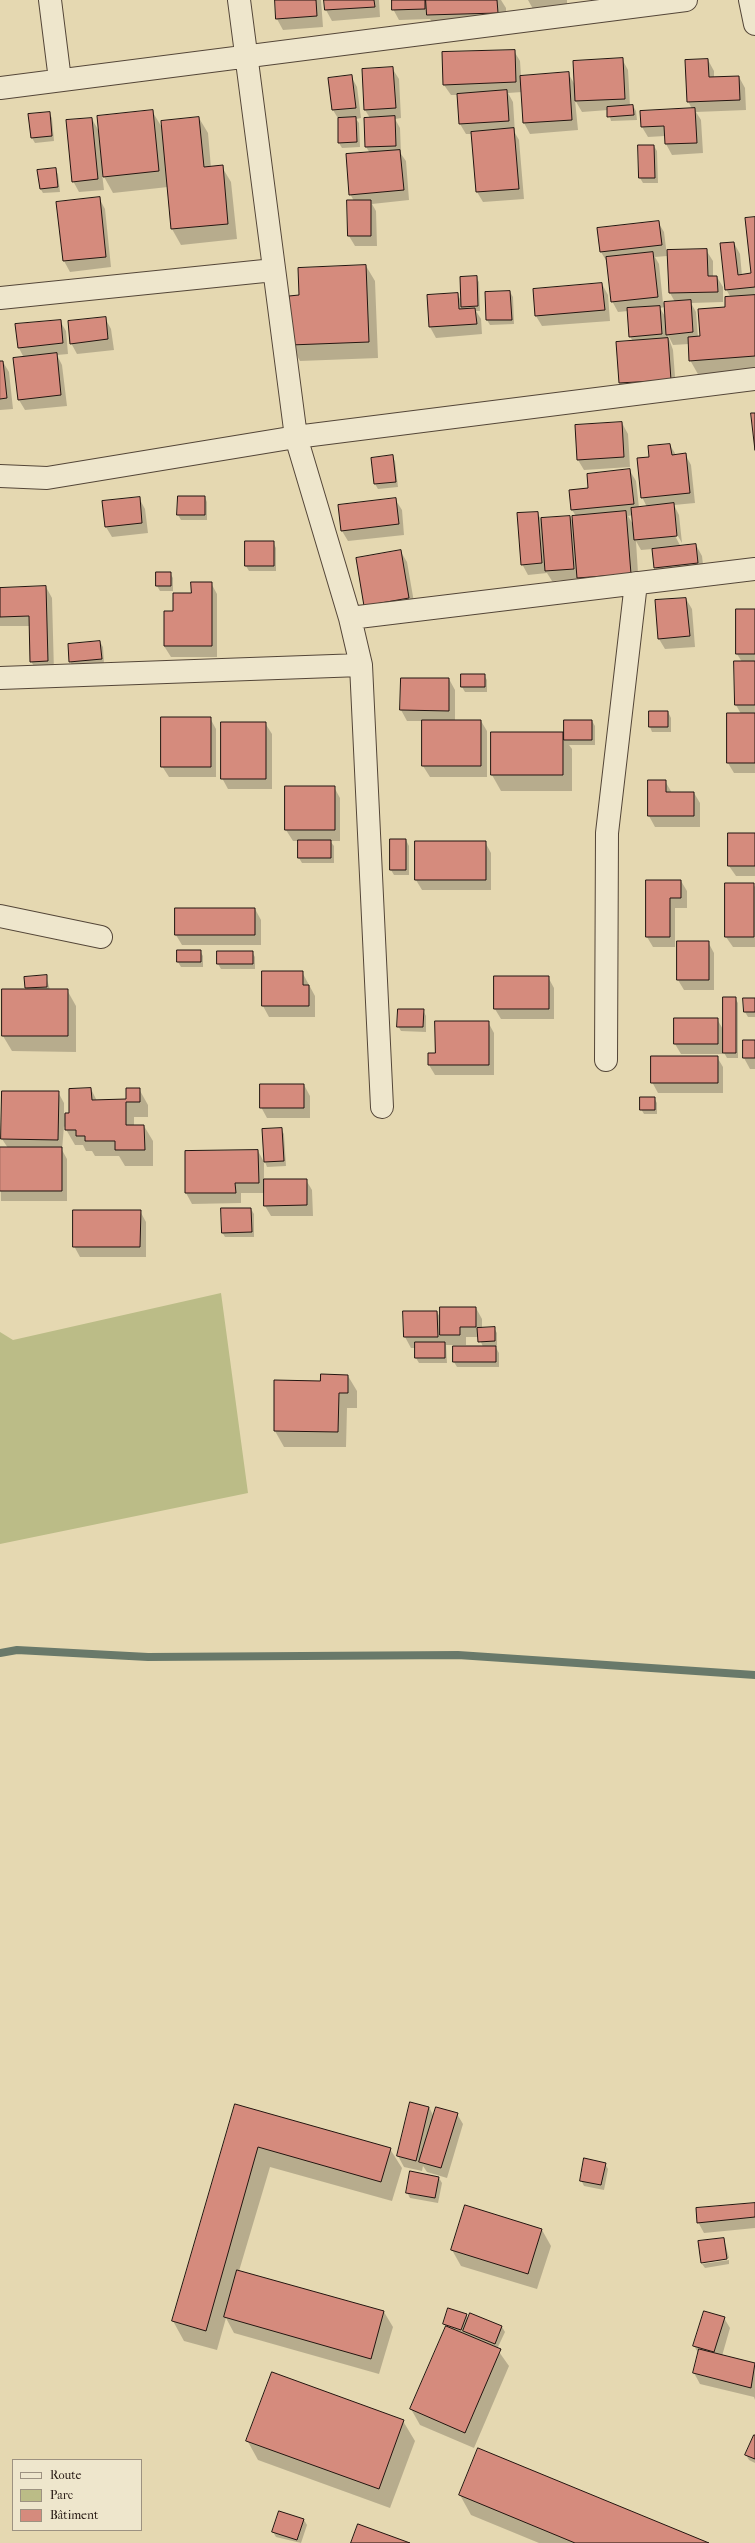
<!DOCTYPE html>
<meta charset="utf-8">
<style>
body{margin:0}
#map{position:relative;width:755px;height:2543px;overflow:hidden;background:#e5d8b1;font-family:"IM FELL French Canon",serif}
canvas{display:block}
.legend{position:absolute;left:12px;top:2459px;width:130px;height:72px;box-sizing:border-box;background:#eee6cc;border:1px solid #9d9281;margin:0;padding:5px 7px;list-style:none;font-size:12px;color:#231510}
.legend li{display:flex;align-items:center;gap:8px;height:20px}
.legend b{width:20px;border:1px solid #9d9281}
</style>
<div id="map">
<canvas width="755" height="2543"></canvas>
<ul class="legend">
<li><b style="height:5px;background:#eee6cc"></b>Route</li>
<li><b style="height:11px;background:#bbbc87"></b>Parc</li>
<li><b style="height:11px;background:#d58b7d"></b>Bâtiment</li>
</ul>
</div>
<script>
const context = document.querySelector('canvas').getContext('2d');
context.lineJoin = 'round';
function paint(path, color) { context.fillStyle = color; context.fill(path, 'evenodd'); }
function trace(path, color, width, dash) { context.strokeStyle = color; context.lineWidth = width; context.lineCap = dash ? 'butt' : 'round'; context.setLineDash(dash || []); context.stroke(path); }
const green = new Path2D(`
 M221,1293l27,200 -248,51v-212l13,8z`);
const shadow = new Path2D(`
 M276,0h45l2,27 -40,3 -6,-11z
 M325,0h54l1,17 -48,4 -6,-11z
 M393,0h108l5,8v20l-69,2 -7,-11 -31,1 -6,-11z
 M528,0h39v8l-34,1z
 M514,51l6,10 1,15 47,-3 7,12 47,-26 6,11 2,36h3l3,5 1,9 -26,1 -3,-11 -26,2 -7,-12 3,30 -48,4 -6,-11 -2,-31 -14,1 5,9 2,31 4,7 5,59 -41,3 -6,-10 -5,-58h-6l-6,-10 -2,-29h-7l-7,-10z
 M708,60l6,11v7l25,-1 6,11 1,22 -50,2 5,8 2,33 -31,2 -6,-11 -1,-8 -17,1 -6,-10 50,-18 -4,-8z
 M392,68l7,11 2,39 -6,1 5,9 1,26 5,7 3,39 -37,4 4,7 1,35h-22l-6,-10 5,-35 -4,-7 20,-41 -4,-6 -1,-29h5l-5,-8z
 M351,76l6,11 4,31 -5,1 3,4 1,24 -18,1 -3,-5v-23l-6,-10z
 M152,111l11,18 36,-11 9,15 3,35 11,-1 9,15 6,57 -56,6 -9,-16 -4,-42 -55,6 -11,-20 2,17 -25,2 -6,-11 19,-62 8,14z
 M49,113l3,5 2,23 -19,2 -3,-5z
 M639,146h15l3,5 1,32h-15l-3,-5z
 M55,169l3,5 2,18 -17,1 -3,-5z
 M99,198l6,11 6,58 -41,5 -6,-11 -7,-58z
 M755,218v154l-56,4 -9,-16 -1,-16 -16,1 -6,-12 6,17 3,40 -50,4 -6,-11 -3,-40 16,-1 -3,-6 -2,-25 -10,1 -6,-11 -5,-39 -6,-10 57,-30 6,10 3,24 -12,1 4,7 4,39 12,-1 -5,-9 -1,-42 37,-1 7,11v16h4l6,10v15l-32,1 5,9 2,25h3l25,-29 5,-10 -5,-9 8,-46 6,11 2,22 10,-2zM665,307l1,11 -6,-10z
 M366,266l9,15 3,77 -78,3 -9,-16 9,-49z
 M476,277l3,5 1,29h-4l5,8 1,15 -46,4 -6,-11 -2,-31 29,-2 5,8z
 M602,284l6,11 2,26 -68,5 -6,-10z
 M510,292l3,5 1,27 -24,1 -3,-5 -1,-27z
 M105,318l6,11 3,21 -37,4 -6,-11z
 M60,321l6,10 2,23 -11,1 5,10 5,41 -42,4 -6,-10 5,-42 -5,-10z
 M0,362h3l6,10 4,37 -13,1z
 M622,423l6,11 2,33 -46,3 -6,-10z
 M670,445l6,10 9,-1 6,11 4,38 -21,2 5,10 3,28 -7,-12 -2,1 8,15 15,-2 6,11 2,17 -43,5 -6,-11 -2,-18 -12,1 -5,-9 3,48 -60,-10 -27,2 -5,-8 -19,2 -6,-11 15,-51 4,6 29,-2 4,6 2,-7 -4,-6 18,-21 40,-18 6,10 3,27 8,-1 -5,-10 8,-39zM633,515l1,11 -6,-10z
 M392,456l3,5 3,26 -20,2 -3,-5z
 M205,497l2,5v18h-26l-3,-5z
 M139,498l6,11 3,24 -36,4 -6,-10z
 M395,499l7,11 2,25 -56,6 -6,-10z
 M273,542l3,6v23h-27l-3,-5z
 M401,552l6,10 8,46 -44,8z
 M157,573h13l3,5v13h-13l-3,-5z
 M211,583l6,11v63h-46l-7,-11v-34h10z
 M46,587l6,11 2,74h-17l-6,-11 -1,-35h-30v-37z
 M686,599l6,10 3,38 -30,2 -6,-10z
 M755,610v163h-21l-6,-10 13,-49 -5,-9 6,-43 -5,-8z
 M100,642l3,5 1,17 -31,3 -3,-6z
 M484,675l3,5v12h-22l-3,-5z
 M449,679l6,11v31h26l6,10v46h-57l-7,-11v-45h-16l-6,-11z
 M650,712h18l3,6v14h-19l-2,-5z
 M210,718l6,11v48h-47l-7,-11z
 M592,721l3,5v19h-26l3,4v42h-71l-9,-16 71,-42 3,5z
 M265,723l7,11v55h-44l-6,-11z
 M649,781h16l7,12h22l6,10v24h-45l-6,-11z
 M286,787h48l6,11v43h-10l4,5v17h-32l-3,-5v-17h-6l-7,-11z
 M755,834v42h-19l-7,-10z
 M406,840l3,6v29h-15l-3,-5z
 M485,842l6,11v37h-69l-6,-10z
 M647,881h34l6,10v17h-12v39h-22l-6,-10z
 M753,884l2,3v60h-22l-7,-10z
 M255,909l6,11v25h-79l-6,-10z
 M708,942l6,11v37h-30l-6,-10z
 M178,951h22l3,5v11h-22l-3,-5z
 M252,952l3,5v12h-34l-3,-5z
 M263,972h39l13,24v21h-46l-6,-11z
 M46,976l4,14h17l9,16v46l-64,-1 -9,-15 25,-46 -2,-2z
 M548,977l6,11v31h-53l-6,-10z
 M735,998l3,5v55h-11l-4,-7v3h-42l-6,-10 42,-25 7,12z
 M744,999h11v18h-7l-3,-5z
 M423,1010l3,6v16l-25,-1 -3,-5z
 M488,1022l6,11v42h-59l-6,-10 7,-11z
 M744,1041h11v28h-5l-6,-11z
 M717,1057l6,10v26h-65l-6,-11z
 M304,1085l6,11v22h-43l-6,-11z
 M91,1089l6,12 30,-1 12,-11 9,16v12h-14v9h10l9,15v25h-28l-6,-10h-24l-3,-5h-6l-3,-6h-8l-11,-19 -2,24 5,9v42h-66l-1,-53h8l-6,-9 56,-47 6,11v11h6z
 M654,1098l3,5v11h-13l-3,-5z
 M281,1129l3,5 2,32 -19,1 -2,-5 -2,-32z
 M258,1151l6,11v18h42l6,10 1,26h-42l-6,-10v-13h-24v10l-49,1 -6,-11z
 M251,1209l3,5v23h-29l-3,-5z
 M140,1211l6,11v35h-66l-6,-11z
 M476,1308l6,11v10l12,-1 3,5v13h-2l4,7v14h-42l-3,-5 29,-15 -4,-10h-13v8h-20l1,18h-28l-3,-5v-10h-5l-6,-11 -1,-25h33l4,7z
 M348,1376l9,15v17h-10l-1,39h-62l-9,-16v-50l46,1z
 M236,2105l154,44 12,19 -10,33 -122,-34 -31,104 145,41 9,15 -14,47 -145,-41 -8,-15 -9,32 -33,-9 -11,-20z
 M429,2107l5,10 23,-3 6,10 -16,54 -20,-6 -4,-6 -1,5 -18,-4 -6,-11z
 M605,2164l3,5 -4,21 -20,-4 -3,-6z
 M439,2178l3,5 -4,20 -28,-5 -3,-6z
 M755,2204v24l-51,5 -6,-11z
 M542,2230l9,16 -14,43 -76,-23 -9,-16z
 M724,2239l5,19 -27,4v1l-3,-21z
 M729,2260v4l-24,4 -3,-4z
 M466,2315l3,5 33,7 3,5 -8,17 12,17 -35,82 -54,-23 -9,-16 35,-82 -2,-3z
 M724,2318l6,10 -8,28 33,8v36l-1,-3 -54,-13 -6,-11 5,-19 -5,-8z
 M403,2421l12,20 -25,67 -132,-48 -11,-20z
 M755,2436v27l-6,-3 -3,-5z
 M478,2450l229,93h-168l-68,-28 -11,-20z
 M280,2512l24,8 3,5 -6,18 -25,-6 -3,-5z`);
const stream = new Path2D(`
 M0,1653l17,-3 131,7 310,-2 297,20`);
const building = new Path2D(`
 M275,0h41l1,16 -41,3z
 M324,0h50l1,7 -50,3z
 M392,0h33v9l-33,1z
 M426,0h71l1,13 -71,2z
 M515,50l1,32 -73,3 -1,-33z
 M623,58l2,41 -50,2 -2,-40z
 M708,59l1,18 30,-1 1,24 -53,2 -2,-42z
 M393,67l3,41 -32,2 -2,-41z
 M569,72l3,48 -49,3 -3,-47z
 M352,75l4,33 -24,2 -4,-32z
 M507,90l2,31 -50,3 -2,-30z
 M633,105l1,10 -27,2v-10z
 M695,108l2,35 -32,1 -1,-18 -23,1 -1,-16z
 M153,110l6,61 -56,6 -6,-61z
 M50,112l2,24 -21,2 -3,-24z
 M395,116l1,30 -31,1 -1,-29z
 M199,117l5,50 19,-2 5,59 -57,5 -10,-108z
 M356,117l1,25 -19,1v-25z
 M92,118l6,61 -26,3 -6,-62z
 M514,128l5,61 -43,3 -5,-60z
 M638,145h16l1,33h-16z
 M400,150l4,40 -55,5 -3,-41z
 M56,168l2,19 -18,2 -3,-19z
 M100,197l6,60 -43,4 -7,-59z
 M347,200h24v36h-23z
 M755,217v70l-30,3 -5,-47 14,-1 4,33 13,-2 -6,-55z
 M659,221l3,24 -62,7 -3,-24z
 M707,249l1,27h9l1,16 -49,1 -2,-43z
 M653,252l5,45 -47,5 -5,-45z
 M366,265l3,77 -79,3 -1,-49 10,-1 -1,-27z
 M477,276l1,30 -17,1 -1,-30z
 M602,283l3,27 -70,6 -2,-27z
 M510,291l2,29h-26l-1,-28z
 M458,293l1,16 16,-1 2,16 -48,3 -2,-32z
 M755,295v61l-66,5 -1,-24 12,-1 -2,-27 27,-2v-10z
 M691,300l2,32 -27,3 -2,-33z
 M660,306l2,28 -33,3 -2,-29z
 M106,317l2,22 -38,5 -2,-23z
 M61,320l2,23 -45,5 -3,-24z
 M668,338l3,42 -52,3 -3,-41z
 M57,353l4,42 -43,5 -5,-42z
 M0,361h3l4,37 -7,1z
 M751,413h4v37z
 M622,422l2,35 -47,3 -2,-35z
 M670,444l2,11 14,-2 4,40 -49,5 -4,-40 12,-1 -1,-11z
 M393,455l3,27 -22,2 -3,-26z
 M630,469l4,35 -63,6 -2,-20 19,-2 -1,-14z
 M178,496h27v19h-28z
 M140,497l2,26 -37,4 -3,-26z
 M396,498l3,26 -58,7 -3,-26z
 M674,503l3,33 -43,4 -3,-32z
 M626,511l5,63 -54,4 -5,-62z
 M538,512l4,51 -21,2 -4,-52z
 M570,516l4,53 -29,2 -4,-53z
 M245,541h29v25h-29z
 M696,544l2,19 -44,5 -2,-19z
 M401,550l8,48 -45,8 -8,-48z
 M156,572h15v14h-15z
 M191,582h21v64h-48v-35h9v-18h18z
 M46,586l2,75 -18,1 -1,-46 -29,1v-29z
 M686,598l4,38 -32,3 -3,-39z
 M736,609h19v45h-19z
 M100,641l2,18 -33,3 -1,-18z
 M734,661h21v44h-20z
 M461,674h24v13h-24z
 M401,678h48v33l-49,-1z
 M649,711h19v16h-19z
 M727,713h28v50h-28z
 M161,717h50v50h-50z
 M422,720h59v46h-59z
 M564,720h28v20h-28z
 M221,722h45v57h-45z
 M491,732h72v43h-72z
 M648,780h18v12h28v24h-46z
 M285,786h50v44h-50z
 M728,833h27v33h-27z
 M390,839h16v31h-16z
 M298,840h33v18h-33z
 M415,841h71v39h-71z
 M646,880h35v18h-11v39h-24z
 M725,883h29v54h-29z
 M175,908h80v27h-80z
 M677,941h32v39h-32z
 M177,950h24v12h-24z
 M217,951h36v13h-36z
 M262,971h41v14h6v21h-47z
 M47,975v12l-22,1 -1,-11z
 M494,976h55v33h-55z
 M2,989h66v47h-66z
 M723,997h13v56h-13z
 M743,998h12v14h-11z
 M398,1009h26l-1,18h-26z
 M674,1018h44v26h-44z
 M435,1021h54v44h-61v-12h7z
 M743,1040h12v18h-12z
 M651,1056h67v27h-67z
 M260,1084h44v24h-44z
 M91,1088l1,12 34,-1v-11h14v14h-14v23h18l1,25h-30v-9h-30v-5h-9v-6h-11v-17h4v-24z
 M2,1091h57l-1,49 -57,-1z
 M640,1097h15v13h-15z
 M282,1128l2,33 -20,1 -2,-33z
 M0,1147h62v44h-62z
 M258,1150l1,33h-24l1,10h-51v-42z
 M264,1179h43v26l-43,1z
 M221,1208h30l1,24 -30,1z
 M73,1210h68l-1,37h-67z
 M440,1307h36v20h-16v8h-20z
 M403,1311h34l1,26h-34z
 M495,1327v14l-17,1 -1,-14z
 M415,1342h30v16h-30z
 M453,1346h43v16h-43z
 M321,1374l27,1v18h-9l-1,39 -64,-1v-51l46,1z
 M410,2102l19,5 -13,54 -19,-5z
 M235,2104l156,44 -10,34 -123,-35 -52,184 -34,-10z
 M436,2107l22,6 -17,55 -22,-6z
 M584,2158l22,5 -5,22 -21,-4z
 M410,2171l29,6 -4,21 -29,-5z
 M755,2203v14l-58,6 -1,-15z
 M465,2205l77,24 -14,45 -77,-24z
 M724,2238l3,21 -26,4 -3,-22z
 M237,2270l147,41 -13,48 -147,-42z
 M448,2308l19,6 -6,16 -18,-6z
 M704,2311l21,6 -11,35 -21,-6z
 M470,2313l32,13 -7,18 -32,-13z
 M446,2326l55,23 -36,84 -55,-24z
 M699,2349l56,14 -4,25 -58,-15z
 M272,2372l132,48 -25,69 -133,-48z
 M754,2435h1v24l-10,-4z
 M478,2448l231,95h-134l-116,-48z
 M279,2511l25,8 -7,21 -25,-8z
 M358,2524l52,19h-59z`);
const minor = new Path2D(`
 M50,0l10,80
 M239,0l57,437 54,181 11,47 21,442
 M750,0l5,24
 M0,88l686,-88
 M0,298l274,-28
 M0,476l47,2 249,-41 459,-58
 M350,618l405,-49
 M0,678l361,-13
 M0,916l101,21
 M606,1060l1,-227 29,-250`);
paint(green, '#bbbc87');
paint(shadow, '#0003');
trace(stream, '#69796a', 8);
paint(building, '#d58b7d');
trace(building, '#231510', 1);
trace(minor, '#544638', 24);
trace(minor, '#eee6cc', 22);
</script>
